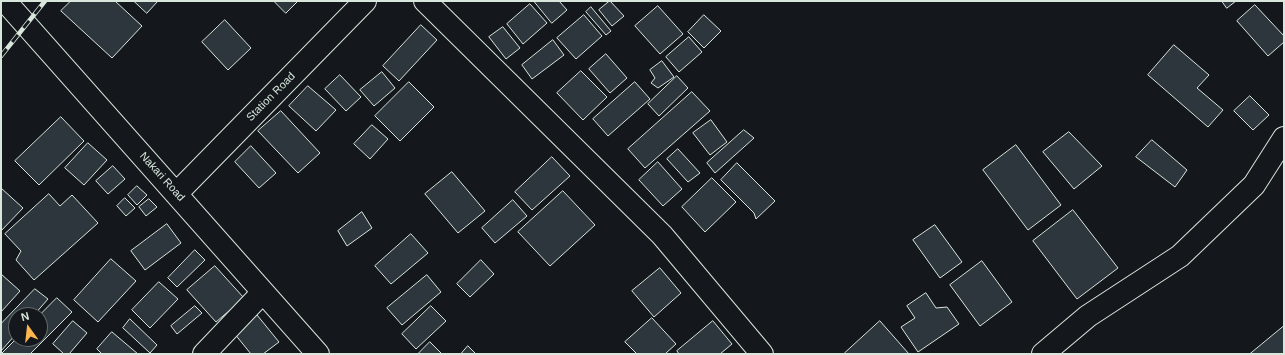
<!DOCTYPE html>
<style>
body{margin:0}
#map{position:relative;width:1285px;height:355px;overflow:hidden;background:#14181c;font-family:Arial,sans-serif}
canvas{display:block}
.frame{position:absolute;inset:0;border:2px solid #d8e6dc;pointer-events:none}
.north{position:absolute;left:8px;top:307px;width:40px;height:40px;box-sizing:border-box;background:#14181c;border:1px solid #626a69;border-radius:50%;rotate:345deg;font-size:11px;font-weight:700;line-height:16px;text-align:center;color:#d8e6dc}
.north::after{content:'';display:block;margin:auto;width:14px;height:18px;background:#ffb74d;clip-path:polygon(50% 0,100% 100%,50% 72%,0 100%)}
</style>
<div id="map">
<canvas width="1285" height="355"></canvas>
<div class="frame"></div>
<div class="north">N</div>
</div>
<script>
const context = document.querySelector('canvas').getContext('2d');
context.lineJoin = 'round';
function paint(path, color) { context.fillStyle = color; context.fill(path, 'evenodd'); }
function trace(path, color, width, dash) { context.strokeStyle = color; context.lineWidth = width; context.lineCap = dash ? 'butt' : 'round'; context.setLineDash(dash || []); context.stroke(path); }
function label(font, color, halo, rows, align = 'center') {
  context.font = font + ' Arial,sans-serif'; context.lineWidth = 3; context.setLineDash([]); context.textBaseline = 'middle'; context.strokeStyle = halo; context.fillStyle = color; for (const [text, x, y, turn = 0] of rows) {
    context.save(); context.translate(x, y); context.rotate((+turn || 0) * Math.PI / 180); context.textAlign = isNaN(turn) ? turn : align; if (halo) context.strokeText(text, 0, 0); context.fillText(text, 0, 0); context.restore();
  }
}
const building = new Path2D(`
 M71,1h44l27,25 -30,32 -51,-47z
 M134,1h24l-11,12z
 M274,1h24l-12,12z
 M534,1h25l8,9 -15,13z
 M610,1l14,15 -12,10 -13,-16z
 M1222,1h14l-9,7z
 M530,4l17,19 -24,21 -16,-20z
 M1255,5l29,31v6l-16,14 -31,-35z
 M658,6l25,28 -23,20 -25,-28z
 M591,7l20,24 -5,4 -20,-23z
 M584,15l18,21 -26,23 -19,-21z
 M704,15l17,16 -17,17 -16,-16z
 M225,20l26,28 -23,22 -26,-28z
 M421,25l16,15 -38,41 -16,-15z
 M503,27l17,21 -14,11 -17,-22z
 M689,37l13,15 -23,20 -13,-15z
 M553,40l11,15 -32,24 -10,-14z
 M1174,45l35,30 -12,13 26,22 -15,17 -60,-52z
 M606,54l21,24 -17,15 -21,-24z
 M662,61l12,16 -16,11 -7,-5 4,-5 -5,-8z
 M581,71l26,26 -24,23 -26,-27z
 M382,72l13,16 -21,18 -14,-16z
 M340,75l21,22 -15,14 -21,-22z
 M677,76l11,12 -29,28 -11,-12z
 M409,82l25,25 -34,34 -25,-25z
 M635,82l15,17 -42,37 -15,-17z
 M308,86l28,24 -20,21 -27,-25z
 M692,92l18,19 -65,57 -17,-19z
 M1250,96l19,19 -16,15 -19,-19z
 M281,111l39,42 -22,20 -40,-42z
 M61,117l23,24 -45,44 -24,-24z
 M711,120l16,22 -17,13 -17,-22z
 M372,125l16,14 -18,20 -16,-15z
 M744,130l10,8 -39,35 -8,-10z
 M1069,132l33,34 -28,23 -31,-37z
 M1152,140l35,30 -12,17 -39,-30z
 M88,143l19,17 -23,25 -19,-17z
 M1016,145l45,60 -33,25 -45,-60z
 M251,146l25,27 -17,15 -24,-26z
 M678,149l22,24 -12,9 -21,-23z
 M552,157l18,19 -38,34 -17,-18z
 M658,162l24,27 -19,17 -24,-26z
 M737,163l38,38 -19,18 -2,-6 -33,-33z
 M113,166l12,13 -17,15 -12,-13z
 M452,172l33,39 -27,22 -33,-39z
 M712,178l24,24 -31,30 -23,-25z
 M137,186l10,9 -10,10 -9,-10z
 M1,188l22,20 -22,23z
 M563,191l32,34 -45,41 -32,-34z
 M49,194l11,12 12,-11 26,28 -64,57 -18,-20 5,-9 -16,-17z
 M125,198l10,10 -9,8 -9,-10z
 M149,199l8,8 -11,9 -7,-9z
 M513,200l14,16 -32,27 -13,-15z
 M1073,210l45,58 -41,31 -44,-58z
 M362,212l10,16 -25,18 -9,-15z
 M167,224l14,19 -36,27 -14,-19z
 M935,225l27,37 -22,16 -27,-38z
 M411,234l17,19 -37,31 -16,-18z
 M195,250l10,10 -28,27 -9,-9z
 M111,259l25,22 -38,41 -24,-22z
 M481,260l13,14 -24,23 -13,-13z
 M982,261l30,41 -32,24 -30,-41z
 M215,266l29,32 -28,24 -29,-32z
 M660,268l21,25 -27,24 -22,-26z
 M1,274l19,17 -19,21z
 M427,275l14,17 -39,33 -15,-17z
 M159,282l19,17 -28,29 -18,-18z
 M35,289l13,10 -14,16h-18v19l-15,17v-27z
 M926,293l10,15 11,-1 12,17 -41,28 -17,-25 14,-9 -8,-12z
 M57,298l15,14 -42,42h-29l15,-15h24v-24z
 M195,306l7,7 -25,21 -6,-8z
 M431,306l15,15 -30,28 -14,-15z
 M257,315l22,27 -16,12h-12l-17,-21z
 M652,318l24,26 -11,10h-28l-12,-12z
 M130,319l27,26 -7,8 -27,-25z
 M73,321l14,12 -18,21h-5l-11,-10z
 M713,321l19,23 -12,10h-41l-2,-3z
 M880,321l29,33h-63l-1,-1z
 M1284,326v28h-34z
 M112,332l26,22h-36l-5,-5z
 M430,342l12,12h-24z
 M468,346l8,8h-15z`);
const minor = new Path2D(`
 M5,1l313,353
 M425,1l237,234 100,119
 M176,194l189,-193
 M204,354l59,-62
 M1043,354l45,-38 92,-60 74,-71 30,-47`);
const rail = new Path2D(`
 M1,56l44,-55`);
const streetNames = [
 ["Station Road",271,97,-45],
 ["Nakari Road",162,177,48]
];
paint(building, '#2c363c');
trace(building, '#d8e6dc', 1);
trace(minor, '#d8e6dc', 24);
trace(minor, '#14181c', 22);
trace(rail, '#d8e6dc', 4.5);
trace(rail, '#14181c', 3, [9]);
label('11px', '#d8e6dc', '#14181c', streetNames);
</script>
